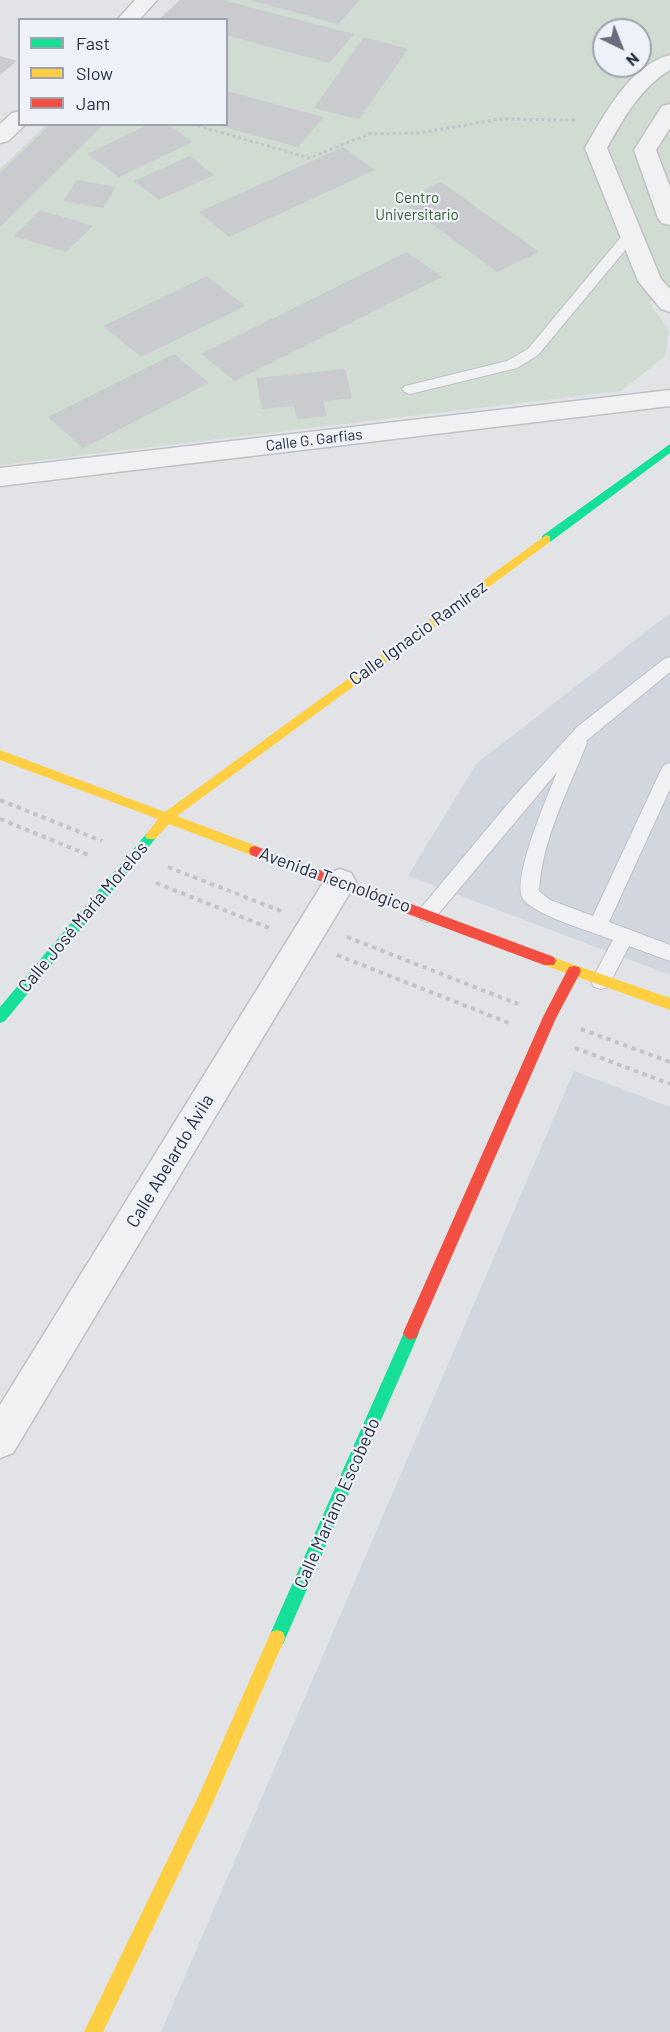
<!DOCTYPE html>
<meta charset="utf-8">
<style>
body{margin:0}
#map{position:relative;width:670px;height:2032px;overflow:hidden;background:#e1e3e7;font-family:Barlow,sans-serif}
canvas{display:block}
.legend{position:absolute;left:18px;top:18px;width:210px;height:108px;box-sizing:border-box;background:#eef1f7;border:2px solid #9ea3af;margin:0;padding:8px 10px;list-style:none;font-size:18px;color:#262e42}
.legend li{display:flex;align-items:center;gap:12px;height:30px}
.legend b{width:30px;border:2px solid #9ea3af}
.north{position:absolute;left:592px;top:18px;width:60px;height:60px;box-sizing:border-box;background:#eef1f7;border:2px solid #9ea3af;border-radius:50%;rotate:137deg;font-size:16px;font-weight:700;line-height:24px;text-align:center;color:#262e42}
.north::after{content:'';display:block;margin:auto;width:21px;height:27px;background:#676d7c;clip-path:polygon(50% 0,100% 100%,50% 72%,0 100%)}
</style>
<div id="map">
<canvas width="670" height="2032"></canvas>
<ul class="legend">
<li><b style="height:8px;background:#16e098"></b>Fast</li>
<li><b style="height:8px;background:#ffcf43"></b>Slow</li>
<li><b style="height:8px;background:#f24e42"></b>Jam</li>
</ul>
<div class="north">N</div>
</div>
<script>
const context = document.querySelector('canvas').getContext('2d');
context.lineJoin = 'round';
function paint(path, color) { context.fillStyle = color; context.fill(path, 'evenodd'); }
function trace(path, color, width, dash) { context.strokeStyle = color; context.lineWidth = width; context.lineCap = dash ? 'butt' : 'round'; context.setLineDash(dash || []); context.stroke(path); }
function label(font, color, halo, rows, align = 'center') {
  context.font = font + ' Barlow,sans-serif'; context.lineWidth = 4.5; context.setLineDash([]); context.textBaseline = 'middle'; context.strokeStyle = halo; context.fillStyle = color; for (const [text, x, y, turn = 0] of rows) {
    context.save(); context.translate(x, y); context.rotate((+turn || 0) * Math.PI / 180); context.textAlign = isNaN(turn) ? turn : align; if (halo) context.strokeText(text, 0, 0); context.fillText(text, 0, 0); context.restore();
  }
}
const built = new Path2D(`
 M670,613v362l-262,-99 68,-112z
 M574,1071l96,36v925h-509z`);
const green = new Path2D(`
 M180,0h490v294l-21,8 20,29 -4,25 -44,35 -621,74v-296l46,-44 180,-1v-104l-67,-1zM604,30h36v36h-36z`);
const building = new Path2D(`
 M180,0h42l132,34 -25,29 -103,-28v-15l-65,-2z
 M250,0h110l-22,24z
 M364,37l44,12 -49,70 -45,-11z
 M0,56l17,5 -17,14z
 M226,91l98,26 -26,30 -81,-22 9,-1z
 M51,124h53l-104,103v-54z
 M150,124h17l26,18 -74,35 -32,-23z
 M343,147l32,23 -146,67 -30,-25z
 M190,156l24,19 -55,25 -25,-19z
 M77,180l39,7 -13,21 -40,-7z
 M441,182l98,70 -42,20 -97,-72z
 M40,210l53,16 -27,26 -52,-16z
 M407,252l35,25 -207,104 -34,-27z
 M207,276l38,30 -104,51 -38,-31z
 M174,354l35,29 -126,65 -35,-31z
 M345,369l7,29 -29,3 4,15 -30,3 -3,-13 -32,3 -6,-31z`);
const pathFar1 = new Path2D(`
 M192,124l117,34 60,-24 50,-1 80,-14 77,1`);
const path = new Path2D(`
 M0,800l102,41
 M0,819l91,37
 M168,867l113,44
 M156,883l116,46
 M347,937l171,67
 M337,955l172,68
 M581,1029l89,33
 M575,1048l95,36`);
const lane = new Path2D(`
 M631,230l5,1 2,3 -2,3 -98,118 -21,13 -107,26 -5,-2 -3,-3 3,-3 102,-25 21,-12 98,-118z
 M670,657v15l-84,69 1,2c-19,48 -45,96 -48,148l11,9 43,16 68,-146 3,-5 6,-2v26l-61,133 61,23v16l-41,-15 -21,41 -7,2 -7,-2 -3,-6 22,-41c-23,-9 -74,-23 -89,-40 -15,-17 25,-107 33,-128l-123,147 -7,3 -7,-3 -2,-5 2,-5 91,-109 66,-73 87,-68z`);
const street = new Path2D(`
 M135,0h22l-18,20h-22z
 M670,55v15c-29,17 -47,49 -63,78l54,131 9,10v23l-9,-3 -23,-28 -53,-133c19,-33 45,-83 85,-93z
 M670,104v24l-14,22 14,37v38l-8,-2 -4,-5 -24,-68 28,-44z
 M20,111v13h6l-18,17 -8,2v-19l12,-11z
 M670,390v16l-670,80v-18z
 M340,869l11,4 5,9 -5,9 -338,562 -13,5v-53l329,-532z`);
const fast = new Path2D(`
 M670,444v9l-120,89h-8v-6z
 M151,831l4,2 2,3 -2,3 -150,182 -5,2v-16l147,-174z
 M411,1326l5,2 3,5 -136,311 -6,2 -6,-2 -2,-6 2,-6 135,-304z`);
const slow = new Path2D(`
 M546,535l4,1v6l-373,274 82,31 2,4 -2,4h-8l-82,-31 -14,15h-8l-2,-3 13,-17 -158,-59v-10l165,62z
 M549,956l121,42v12l-126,-45 -2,-4 2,-4z
 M277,1630l6,2 2,6 -74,169 -108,225h-19l115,-237 72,-163z`);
const jam = new Path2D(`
 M255,846l299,111 2,4 -2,4h-10l-293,-110 -2,-4 2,-4z
 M574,966l5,1 2,4 -25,47 -140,320 -5,2 -5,-2 -3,-5 140,-316 26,-50z`);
const farParknames = [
 ["Centro",417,198],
 ["Universitario",417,215]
];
const farStreetnames = [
 ["Calle G. Garfias",314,440,-7]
];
const streetNames = [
 ["Calle Ignacio Ramírez",418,633,-36],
 ["Avenida Tecnológico",335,880,20],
 ["Calle José María Morelos",83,917,-50],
 ["Calle Abelardo Ávila",170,1161,-59],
 ["Calle Mariano Escobedo",337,1503,-66]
];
paint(built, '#d2d6de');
paint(green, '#d0dbd1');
paint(building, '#c9cbcf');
trace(lane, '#bfc1c5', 2);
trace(street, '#bfc1c5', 3);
trace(pathFar1, '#c2c4ca', 3, [3, 3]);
trace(path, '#c2c4ca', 4, [4.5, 4.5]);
paint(lane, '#f1f1f3');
paint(street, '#f1f1f3');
paint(fast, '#16e098');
paint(slow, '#ffcf43');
paint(jam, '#f24e42');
label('15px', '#376031', '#eef1f7', farParknames);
label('15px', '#262e42', '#eef1f7', farStreetnames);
label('18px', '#262e42', '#eef1f7', streetNames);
</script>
